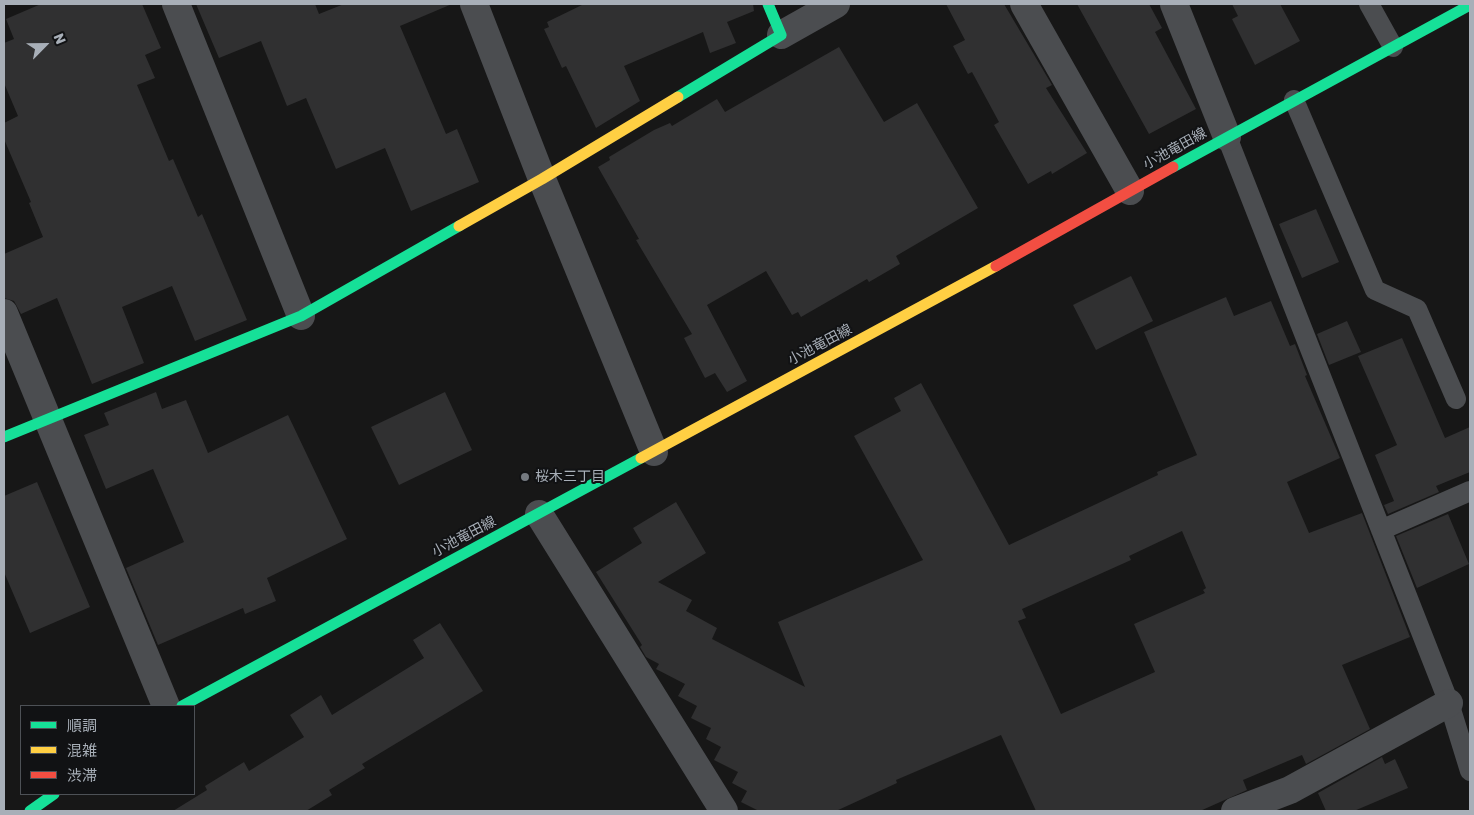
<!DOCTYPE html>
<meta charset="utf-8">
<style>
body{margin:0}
#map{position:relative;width:1474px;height:815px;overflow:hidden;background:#171717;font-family:Rubik,"Noto Sans JP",sans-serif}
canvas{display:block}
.frame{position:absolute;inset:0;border:5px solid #a8afb8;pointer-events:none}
.legend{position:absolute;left:20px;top:705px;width:175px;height:90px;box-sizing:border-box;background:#111214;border:1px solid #4d5156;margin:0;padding:6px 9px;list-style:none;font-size:15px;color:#a8afb8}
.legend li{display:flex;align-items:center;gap:10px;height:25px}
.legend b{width:25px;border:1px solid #4d5156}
.north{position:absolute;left:20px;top:20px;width:50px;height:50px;-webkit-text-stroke:4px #111214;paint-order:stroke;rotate:67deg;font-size:14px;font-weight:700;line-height:20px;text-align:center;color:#a8afb8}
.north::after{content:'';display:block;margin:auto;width:18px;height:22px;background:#a8afb8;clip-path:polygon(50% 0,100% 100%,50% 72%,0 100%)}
</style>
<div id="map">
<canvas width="1474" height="815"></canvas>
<div class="frame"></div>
<ul class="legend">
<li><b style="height:6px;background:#16e098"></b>順調</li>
<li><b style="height:6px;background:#ffcf43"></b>混雑</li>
<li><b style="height:6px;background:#f24e42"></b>渋滞</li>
</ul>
<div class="north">N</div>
</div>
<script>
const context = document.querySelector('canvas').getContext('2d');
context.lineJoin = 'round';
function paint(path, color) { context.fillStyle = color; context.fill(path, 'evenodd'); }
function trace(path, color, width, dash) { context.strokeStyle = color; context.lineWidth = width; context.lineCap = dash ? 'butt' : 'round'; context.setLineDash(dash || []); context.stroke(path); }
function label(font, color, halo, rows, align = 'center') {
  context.font = font + ' Rubik,"Noto Sans JP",sans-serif'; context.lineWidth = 4; context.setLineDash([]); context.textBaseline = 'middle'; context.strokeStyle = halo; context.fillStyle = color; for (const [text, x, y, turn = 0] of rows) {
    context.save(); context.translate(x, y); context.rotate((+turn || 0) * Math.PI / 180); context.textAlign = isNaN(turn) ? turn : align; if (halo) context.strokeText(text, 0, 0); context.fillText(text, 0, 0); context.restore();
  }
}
const building = new Path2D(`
 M41,4h101l19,44 -16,7 10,23 -18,7 32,76 4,-2 25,58 4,-3 45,106 -52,21 -23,-55 -50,21 22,56 -52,21 -35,-86 -36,16 -7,-13 -10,-3v-44l39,-17 -14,-34 2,-1 -27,-63v-16l14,-7 -14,-33v-40l10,-4 -8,-20z
 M196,4h119l4,10 25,-10h108l-52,22 46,108 11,-5 22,53 -68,29 -26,-63 -49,21 -30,-71 -19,8 -26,-65 -42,17z
 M584,4h169l1,7 -27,11 9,21 -26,10 -7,-21 -79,34 16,35 -44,27 -30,-62 -4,2 -18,-39 5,-2 -2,-5z
 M946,4h58l48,81 -6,3 41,65 -35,21 -1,-3 -23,13 -34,-59 5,-3 -27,-50 -4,2 -15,-28 12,-6z
 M1077,4h72l13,24 -7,4 41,77 -47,25z
 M1232,4h48l20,37 -45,24 -23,-46 6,-3z
 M839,47l45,75 33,-19 61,105 -82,48 4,8 -31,18 -2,-3 -66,38 -3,-5 -6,3 -26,-44 -59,34 40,76 -20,11 -12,-19 -10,5 -21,-40 8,-4 -56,-94 3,-1 -41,-72 12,-7 -1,-3 45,-27 16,-7 2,3 45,-27 8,13z
 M1316,209l23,53 -37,16 -23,-54z
 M1131,276l22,45 -57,29 -23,-45z
 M1226,297l8,19 37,-15 19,45 5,-2 12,31 -2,1 35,82 -53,24 22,51 53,-20 48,124 -68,28 28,64 -64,35 -4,-9 -59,25 4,10 -47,21h-164l-35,-76 -105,45 1,3 -61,28h-77l-18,-9 6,-11 -15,-8 6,-11 -24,-12 7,-13 -15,-8 5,-11 -20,-10 6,-12 -19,-10 7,-12 -29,-15 3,-5 -13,-7 -6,-10 2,-2 -46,-73 46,-29 -9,-15 43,-26 30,51 -48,29 34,18 -6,11 31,17 -5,11 93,48 -27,-65 145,-62 -69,-124 47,-25 -7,-13 27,-15 88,162 149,-70 -1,-3 40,-17 -53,-123zM1182,531l24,57 -3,2 2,3 -71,31 21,48 -94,42 -43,-93 8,-3 -4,-9 109,-49 -2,-4z
 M1347,321l14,31 -32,13 -12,-31z
 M1402,338l43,100 25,-11v45l-34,14 3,6 -51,22 -4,-9 10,-4 -19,-46 22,-10 -39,-89z
 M156,392l6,17 24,-9 22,53 80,-38 59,124 -80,39 9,23 -31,13 -2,-6 -85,37 -32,-77 58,-26 -31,-73 -47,20 -22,-54 25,-10 -5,-12z
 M445,392l27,58 -73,35 -28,-58z
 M37,482l53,125 -60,26 -26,-61v-76z
 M1448,514l21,50 -52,24 -21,-52z
 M440,623l43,68 -121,73 3,4 -36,22 3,5 -26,16h-133l34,-21 -2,-4 39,-24 5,9 55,-34 -14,-22 31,-20 11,20 92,-57 -11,-18z
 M1382,757l3,7 10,-5 13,29 -54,23h-28l-8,-18z`);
const lane = new Path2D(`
 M1369,4l24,43
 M1294,100l81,190 42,19 39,90
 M1227,137l222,566 21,68
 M1381,530l89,-39`);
const street = new Path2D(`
 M176,4l125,312
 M474,4l68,175 112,273
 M1024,4l106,187
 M1174,4l53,133
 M781,35l55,-31
 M4,313l162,393
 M539,514l185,297
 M1235,811l55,-21 159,-87`);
const fast = new Path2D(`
 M678,97l103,-62 -13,-31
 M1173,167l297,-162
 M4,437l297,-121 158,-90
 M182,706l459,-248
 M30,811l24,-17`);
const slow = new Path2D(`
 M459,226l83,-47 136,-82
 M641,458l355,-192`);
const jam = new Path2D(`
 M996,266l177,-99`);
const markers = [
 [525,477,5,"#757a80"]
];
const streetNames = [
 ["小池竜田線",1175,149,-29],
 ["小池竜田線",820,345,-28],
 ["小池竜田線",464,537,-28]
];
const poiNames = [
 ["桜木三丁目",535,477]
];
paint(building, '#303031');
trace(lane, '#4b4d50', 20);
trace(street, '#4b4d50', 28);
trace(fast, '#16e098', 11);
trace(slow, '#ffcf43', 11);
trace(jam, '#f24e42', 11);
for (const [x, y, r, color] of markers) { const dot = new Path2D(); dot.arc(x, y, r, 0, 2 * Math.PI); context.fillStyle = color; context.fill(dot); trace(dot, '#111214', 2); }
label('14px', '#a8afb8', '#111214', streetNames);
label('14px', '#a8afb8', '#111214', poiNames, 'left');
</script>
